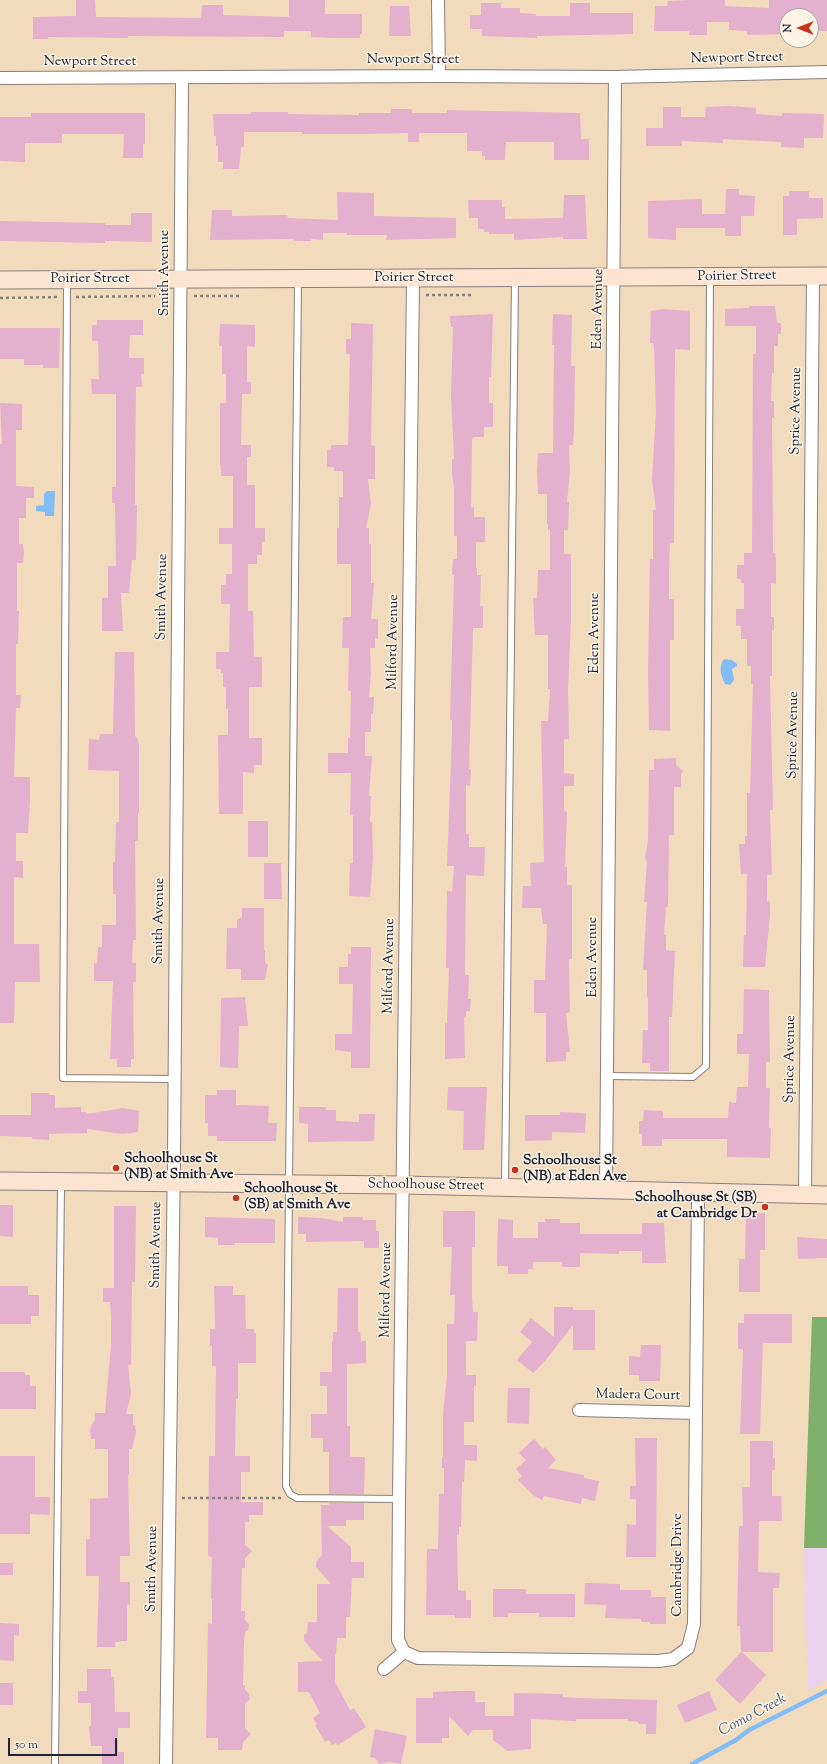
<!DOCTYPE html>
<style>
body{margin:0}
#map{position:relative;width:827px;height:1764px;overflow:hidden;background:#f2dbbc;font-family:"Sorts Mill Goudy",serif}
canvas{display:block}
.north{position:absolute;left:779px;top:8px;width:40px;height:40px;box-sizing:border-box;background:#fcf5e5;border:1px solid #a5a1a1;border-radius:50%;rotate:270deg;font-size:11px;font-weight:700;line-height:16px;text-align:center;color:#22223b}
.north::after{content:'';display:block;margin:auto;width:14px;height:18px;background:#c8321e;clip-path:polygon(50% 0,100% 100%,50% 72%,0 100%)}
.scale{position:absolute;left:8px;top:1738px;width:109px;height:18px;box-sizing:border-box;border:2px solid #22223b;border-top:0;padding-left:5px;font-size:12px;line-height:14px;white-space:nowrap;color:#22223b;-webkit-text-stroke:3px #fcf5e5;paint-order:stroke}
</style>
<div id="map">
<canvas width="827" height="1764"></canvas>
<div class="north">N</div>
<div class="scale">50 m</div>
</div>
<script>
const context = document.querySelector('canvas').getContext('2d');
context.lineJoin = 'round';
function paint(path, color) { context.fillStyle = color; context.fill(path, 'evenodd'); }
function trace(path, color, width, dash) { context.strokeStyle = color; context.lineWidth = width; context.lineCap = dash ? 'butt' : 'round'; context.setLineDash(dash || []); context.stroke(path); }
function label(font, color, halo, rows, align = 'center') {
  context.font = font + ' "Sorts Mill Goudy",serif'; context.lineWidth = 3; context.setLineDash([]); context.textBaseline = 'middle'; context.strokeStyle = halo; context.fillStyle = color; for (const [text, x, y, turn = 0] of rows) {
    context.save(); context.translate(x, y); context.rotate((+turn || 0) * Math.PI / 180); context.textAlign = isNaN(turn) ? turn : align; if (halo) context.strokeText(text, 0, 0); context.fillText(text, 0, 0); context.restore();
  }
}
const built = new Path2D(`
 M804,1548h23v132l-19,11z`);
const forest = new Path2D(`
 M812,1317h15v231h-23z`);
const water = new Path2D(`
 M47,491h8l-1,25h-9v-4l-9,-1v-5l8,-1v-11z
 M724,659l8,1 5,4v2l-5,3 2,11 -4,5 -5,-1c-4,-8 -7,-18 -1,-25z`);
const stream = new Path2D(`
 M692,1764l44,-24 13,-10 78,-39`);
const building = new Path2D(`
 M76,0h19l1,17 105,1 1,-13h21v10l66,2v-17h36v14h37v20h-2v4h-27l-22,-1v-6h-27v6l-156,-1v2l-80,-1v2h-15v-22l43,-1z
 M690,0h35v6l44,2v-8h58v31h-15v-15h-25v18l-40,1v-4l-18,-1v-8h-22v13h-18v-4h-35l1,-25h12l1,-5z
 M481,3h20v5h19v5l16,1v2h34v-13h20v10h43v21l-96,2v2l-55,-2v-7h-12v-14h11z
 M390,6h19l2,30h-22z
 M730,106l26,2v6l26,2v-3l42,1 -1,24h-19v10l-23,-1v-5l-58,-3v4l-41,-2v5h-36v-18h17v-21h18v10h24l1,-10z
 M391,109h21v4h35v-3l133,3 1,26h8v21h-35v-18h-48l-1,18h-20v-4h-3v-5h-15v-18h-48v9h-11v-9l-46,1h-60v-2h-58v15h-3l-2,22h-16v-7h-5v-16h-2v-10h-2l-1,-22h38v-2h37v2l71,1v-2h32z
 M31,113h114v31h-2v14h-20l1,-24h-62v9h-37v19l-25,-1v-44h31z
 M726,189h13v6l16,1 -1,20h-13v20h-16v-8h-49v12l-28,-2v-37l54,-2v15h23z
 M789,191h20v7h14v20l-26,1v16h-14v-39h6z
 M337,192l37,1v23l82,2v20l-70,2 1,-5h-40v-2h-24v7l-12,-1v2h-17v-2l-84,1 2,-30h20v6l55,-1 1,3 50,2z
 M564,195h21l2,44h-24v-2l-49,3v-6h-25v-2h-5v-3h-6v-11h-9l-1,-18h34v7h3v12l58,-1z
 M131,213h21v29l-47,-1v2l-105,-2v-20l105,2v2h26z
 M749,306h26l2,17h4v11h-3v12h-4v27h-2l-1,28h3v17h-2l1,135h2l1,6v25l-5,-1v34h3v13h-2v46h-2l3,134h-3l2,65h-5v26l3,1v13l-5,52h-22l1,-32h2l1,-61h-6l-2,-30h6v-8h2v-43h3l3,-109h-2v-18h-4v-27h-6v-13h-5v-17h8v-26h-3v-4h-4v-14h7v-12h8l1,-199h3v-28h-31v-17l24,-1z
 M663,309l27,2v39l-15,-1 -1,194h-4l-1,27v29h5v41h-4v91l-21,-1 -1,-58 2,-113h3v-49h3l-4,-31 4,-67 -2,-65 -1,-4h-3l1,-32z
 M493,314l-2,63h-2v26h4v24h-9v10h-11l-1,3 -1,67h3v10h11v25h-9v26h1v7h4l-1,31h3v22h-10l-4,141h2l-1,17 -4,-1v49h3v13h16l-1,29 -18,-1 -1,100h4l-1,24h3l-1,12h-4v6h-2l1,41 -20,1v-36h2l2,-55h-3l1,-77 5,1 2,-26h-7l5,-132v-14h-2l4,-145h-2l1,-16h4v-23h-3v-47l-2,-15v-15h2l-3,-64 2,-68h-2l-1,-11z
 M553,314l19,1 -1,51h4l-1,63 -1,16h-4l1,27 -3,30h2l-1,28h-4v24h7v67l-3,68 1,50h-5v34l10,1v12h-10v24l3,3 -2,54h2v18h5v74h-3l1,53 -4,1 4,39h-4v9l-20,1v-49h-12v-33h11l2,-56h-4l-2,-16h-19l1,-22h8l-1,-23 14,-1 -3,-141h7l2,-32h-2v-54h-13l-2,-37h4l1,-28h12v-40h-2v-6h-1v-30h-9l-1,-22 1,-19h15l1,-108h-2z
 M97,320h46v15h-13l-1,23h15v16h-3l1,13h-6l-1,90v28h2l-1,55h-4l-3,33h-8l2,38h-21v-33h6v-32h8l-1,-63h-3v-16h4v-93h-24l-1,-15h8l-1,-38h-6v-16h5z
 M351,323l22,1 -2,121 4,1v33h-7l3,24 -5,25h3v16h2v39h3l-3,36h7v20l-3,-1v10h-5l1,26 -2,23h5l-1,17h-2v18h-6v24h7l-3,40h2l-1,26h2l1,35 -3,40 -21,-1 1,-33h3v-48h-3l1,-42h-23v-20h20v-15h2l1,-47h-3l1,-43h-7l1,-31h8v-53h-14v-36h2v-31h4v-26h-9v-4h-7v-17h4v-5h17l2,-91h-4v-15h5z
 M220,324l35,1v22l-8,-1v36h4v12h-9l-1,51h10v12h-4v28h8v43h10v14h-3v13h-5v9h-9v47h5l1,46h8v30h-13v51h13v27h-8v8l-11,-1v42h-24l-1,-79h10v-26h-2v-22h-3v-14h-2v-4h-5v-17h13l1,-48h-9v-19h5v-11h6v-30h-13v-16h14v-52h-12v-10h-1v-63h6v-29h-4v-28h-3z
 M0,328h60l-1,40h-16v-3h-19v-6h-24z
 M0,403l22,1v26h-6v56l18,1v11h-8v20h-7v26h4l1,9 -1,10h-6v48h2l-1,33h-2v51h5l-1,13h-4l-2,69h16v24l-2,32h-12v28h7v17l-9,-1v67h25l1,38h-25l-1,41h-14v-579h2z
 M115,652h19l1,84 3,3 1,7v67h-1v28h-3l1,99h-3l-1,23h4v19h-3l1,77h-3v8h-14v-8h-7l3,-78h-19v-18h3l1,-16h4v-22h14v-31h-3v-32h2l1,-40h3v-51l-31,-1 1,-31 10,1 1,-6h13z
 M676,758v7l7,6 -2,3v13h-7v48h-5l-1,72h-2l-2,28h2v15l9,1 -3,66h-3v54h-19v-8h-8l1,-33h5v-33h-1v-27h-4l4,-68h-3l3,-40 -2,-4 3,-17 1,-71h5v-11z
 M248,821h20v36h-20z
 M264,863h17l1,36h-18z
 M242,908h22v42h1v12l3,3 -3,15h-24v-11h-15l1,-41h10v-8l5,-3z
 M351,947h20l-1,121h-19v-16l-16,-2v-16h17l1,-50h-14v-17h9v-13h3z
 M744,989l25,1 1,72h-4v26h4l-1,40h2l-1,30 -43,-1v-18h-65v7h-20v-12h-3v-13h4l1,-11 19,1v7h65l1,-16 7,1 1,-16h11l1,-33h-12v-20h6z
 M245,997l3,29h-9l-1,42 -18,-1 1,-69z
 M448,1087h39l-3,63h-21l1,-39 -17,-1z
 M217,1090h19v15l33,1 -1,17h9l-1,18h-59v-5h-9v-13h-3v-28h12z
 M31,1093h18v2h6v13l26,-1v5h5l1,2 36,-6 16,3 -1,21 -15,2 -36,-5v4l-38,1v6l-17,-1v-2l-32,-1v-21h31z
 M299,1107h27v3h10v11l23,1v-8h16l-1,27 -66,1v-18l-9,-1z
 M560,1112l26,1 -1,20 -33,-1v8l-27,1v-26h35z
 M0,1205h13v32l-13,-1z
 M114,1206h22l-1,76h-3l-1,83h-3l3,29 -5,20h7v11h2l1,7 -4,17h-3v26h-1l2,81h-10v26h10v23h-3v36h-8v1h-4v5h-18l2,-71h-13v-37h4v-40l18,-1v-49h-13v-10h-4l-1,-10 5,-10v-6h10l6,-68v-27l-1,-16h-7v-14h11z
 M443,1211h32v36h-3v52l1,13h5l-1,29h-11v34h10v11h-2v36h-10v23h13v16l-12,-1 -1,22h-2l-1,45h-2v8h-2l1,55 8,1v9h5v18h-16v-3h-29l1,-66h11l1,-55h5v-26h-2v-11h1v-43l4,-38v-52h7l1,-29h-5l2,-48h-9z
 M746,1213h19v37h-5v42h-21v-33h6z
 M205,1217l70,2v24h-40v2h-17v-7l-13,-1z
 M298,1217l24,1 21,4v-5h20v3h13v11h3v17h-15v-7l-58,1v-8h-8z
 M498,1219l15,1v18h25v-16h7v-3h15v4h20v11h62v-11h22l2,40h-24v-12h-23v3l-39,-1v14h-18v-5h-29v7h-5v5h-20v-8h-11z
 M797,1237l30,2v19l-29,1z
 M0,1286h28v9h11v21h-8v8h-31z
 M214,1286h19v9h12l1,34h8v4h2v30h-18v36h-2l-1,57h15v16h-9v30h22v13h-14v7h-4v23l7,6 -7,7v10h-3l-1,43h4v9l4,4 -1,6 -3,2 -1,10 -1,43h2v5l4,4 1,5 -5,5v24l6,6 -8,8 -1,8h-24v-12h-12l2,-115 4,1v-25h-1l1,-42 -4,-1 1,-100h6l1,-90h-4v-20h-2v-17h5z
 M338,1288h20v44h2l1,9h5v22l-19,1v62h3v31h15l-1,37h-35v-42h-6v-14h-12v-24h16v-28h-7v-14h12v-31h1v-9h4z
 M554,1307h19v3h22v40h-22v-25l-28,36 -12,12 -16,-13 15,-18 -12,-10 11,-14 23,19z
 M744,1314h48v29h-29l-3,91h-20l3,-85h-5v-26h6z
 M641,1345h20l-1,36h-21v-6h-10v-19l11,1z
 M0,1372h25v3h5v11h6v23h-36z
 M508,1388h22l-1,36 -22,-1z
 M635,1438h22l-1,119h-30l1,-33 9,1v-26h-6v-13h6z
 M534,1439l9,10 2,-2 11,13 -8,8 36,7v3l15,3 -4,20 -13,-3 -1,6 -37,-8 -2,4 -8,-4 -16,-16 4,-4 -6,-7 10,-9 -7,-7z
 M750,1441h23v17h2v12h-3v26h9l1,25h-23l-1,51 22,1 -1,15h-6v64h-31l24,23 -26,29 -25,-24 26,-28 -1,-26h-3l2,-100h4l-1,-39h8z
 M0,1456h35v41h15v18l-20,-1v20h-30z
 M329,1503h35v17h-18v6h-19l24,21v15h13v16h-12l-2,39h-4v21h-9l-1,17 -1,-1v28l15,28 4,-2 12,19 -28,18 -2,-2 -4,2 -3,-5 -4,2 -10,-17 2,-1 -4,-6 7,-5 -11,-21h-11v-30l25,-1 -19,-20v-6l3,-2 1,-11h9v-38h14l-15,-17v-5l6,-7 -1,-50h8z
 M0,1563h13v12h-13z
 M585,1583l35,1v6h31v7h15v27h-16v-2h-9v-3l-36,-1 1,-13 -22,-1z
 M493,1589h33v5h49v23h-36v-4h-31v4h-15z
 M0,1623l19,1v12l-5,-1v26l-14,-1z
 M87,1669h24v8h3l1,35h15v16h-12v24h6v12h-22v-18h-11l-2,-19 2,-2v-22h-13v-12h9z
 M0,1683h13v22h-13z
 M455,1691h20v11h10v14h29v-23l49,1v3l14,1 80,2 -1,34h-10v-10h-8v-2l-10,-1v-2h-52v2l-45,-2v30l-24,2 -14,-11v-10h-20l-5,6 -19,-20v22h-7v5h-26v-45h17v-6z
 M709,1691l8,19 -32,13 -8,-18z
 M375,1729l32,7 -6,28 -12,-2 -10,2 -4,-6 -5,-1z`);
const path = new Path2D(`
 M426,295h47
 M194,296h45
 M76,297l79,-1
 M0,298l59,-1
 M182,1498h101`);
const lane = new Path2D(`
 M67,280l-4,798 111,1
 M298,280l-12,1206 4,8 7,4 102,1
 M608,1076l85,1 13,-11 4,-789
 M505,1187l10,-909
 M55,1764l6,-580`);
const street = new Path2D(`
 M438,0l1,76
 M0,78l439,-2 176,1 212,-5
 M606,1189l9,-1112
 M805,1194l8,-918
 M579,1410l116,3
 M404,1652l-6,-12 1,-141 14,-1220
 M404,1652l14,6 241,3 14,-2 15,-11 6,-24 4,-431
 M384,1669l20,-17
 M166,1764l8,-608 8,-1077`);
const secondary = new Path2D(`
 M0,280l827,-4
 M0,1181l403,4 424,10`);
const markers = [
 [116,1168,4,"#c8321e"],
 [515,1170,4,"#c8321e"],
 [236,1198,4,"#c8321e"],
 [765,1207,4,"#c8321e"]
];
const streetNames = [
 ["Newport Street",737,59,-1],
 ["Newport Street",413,61],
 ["Newport Street",90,63],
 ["Smith Avenue",166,273,-90],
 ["Poirier Street",737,277,-1],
 ["Poirier Street",414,279],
 ["Poirier Street",90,280],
 ["Eden Avenue",599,309,-89],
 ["Sprice Avenue",797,411,-89],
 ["Smith Avenue",163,597,-89],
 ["Eden Avenue",596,633,-90],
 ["Milford Avenue",394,642,-89],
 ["Sprice Avenue",794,735,-89],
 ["Smith Avenue",160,921,-89],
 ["Eden Avenue",594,957,-90],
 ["Milford Avenue",390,966,-89],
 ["Sprice Avenue",791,1059,-89],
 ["Schoolhouse Street",426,1186,1],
 ["Smith Avenue",157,1245,-89],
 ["Milford Avenue",387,1290,-89],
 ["Madera Court",638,1396,1],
 ["Cambridge Drive",679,1565,-90],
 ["Smith Avenue",153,1569,-89]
];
const poiNames = [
 ["Schoolhouse St",124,1160],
 ["(NB) at Smith Ave",124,1176],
 ["Schoolhouse St",523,1162],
 ["(NB) at Eden Ave",523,1178],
 ["Schoolhouse St",244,1190],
 ["(SB) at Smith Ave",244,1206],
 ["Schoolhouse St (SB)",757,1199,"right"],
 ["at Cambridge Dr",757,1215,"right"]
];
const waterNames = [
 ["Como Creek",753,1716,-28]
];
paint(built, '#ead1ed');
paint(forest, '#7fb06a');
paint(water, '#82bcf4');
trace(stream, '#82bcf4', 4.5);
paint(building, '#e3b0ce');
trace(lane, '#8a7e7c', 8);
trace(street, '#8a7e7c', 14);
trace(secondary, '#8a7e7c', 19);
trace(path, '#8a7e7c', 2.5, [3, 3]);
trace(lane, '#fff', 6);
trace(street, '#fff', 12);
trace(secondary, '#fde4d1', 17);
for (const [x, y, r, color] of markers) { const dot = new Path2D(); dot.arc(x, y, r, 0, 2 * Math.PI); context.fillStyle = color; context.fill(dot); trace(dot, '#fcf5e5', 1.5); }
label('14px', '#22223b', '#fcf5e5', streetNames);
label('bold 14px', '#22223b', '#fcf5e5', poiNames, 'left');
label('italic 15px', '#44587c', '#fcf5e5', waterNames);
</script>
